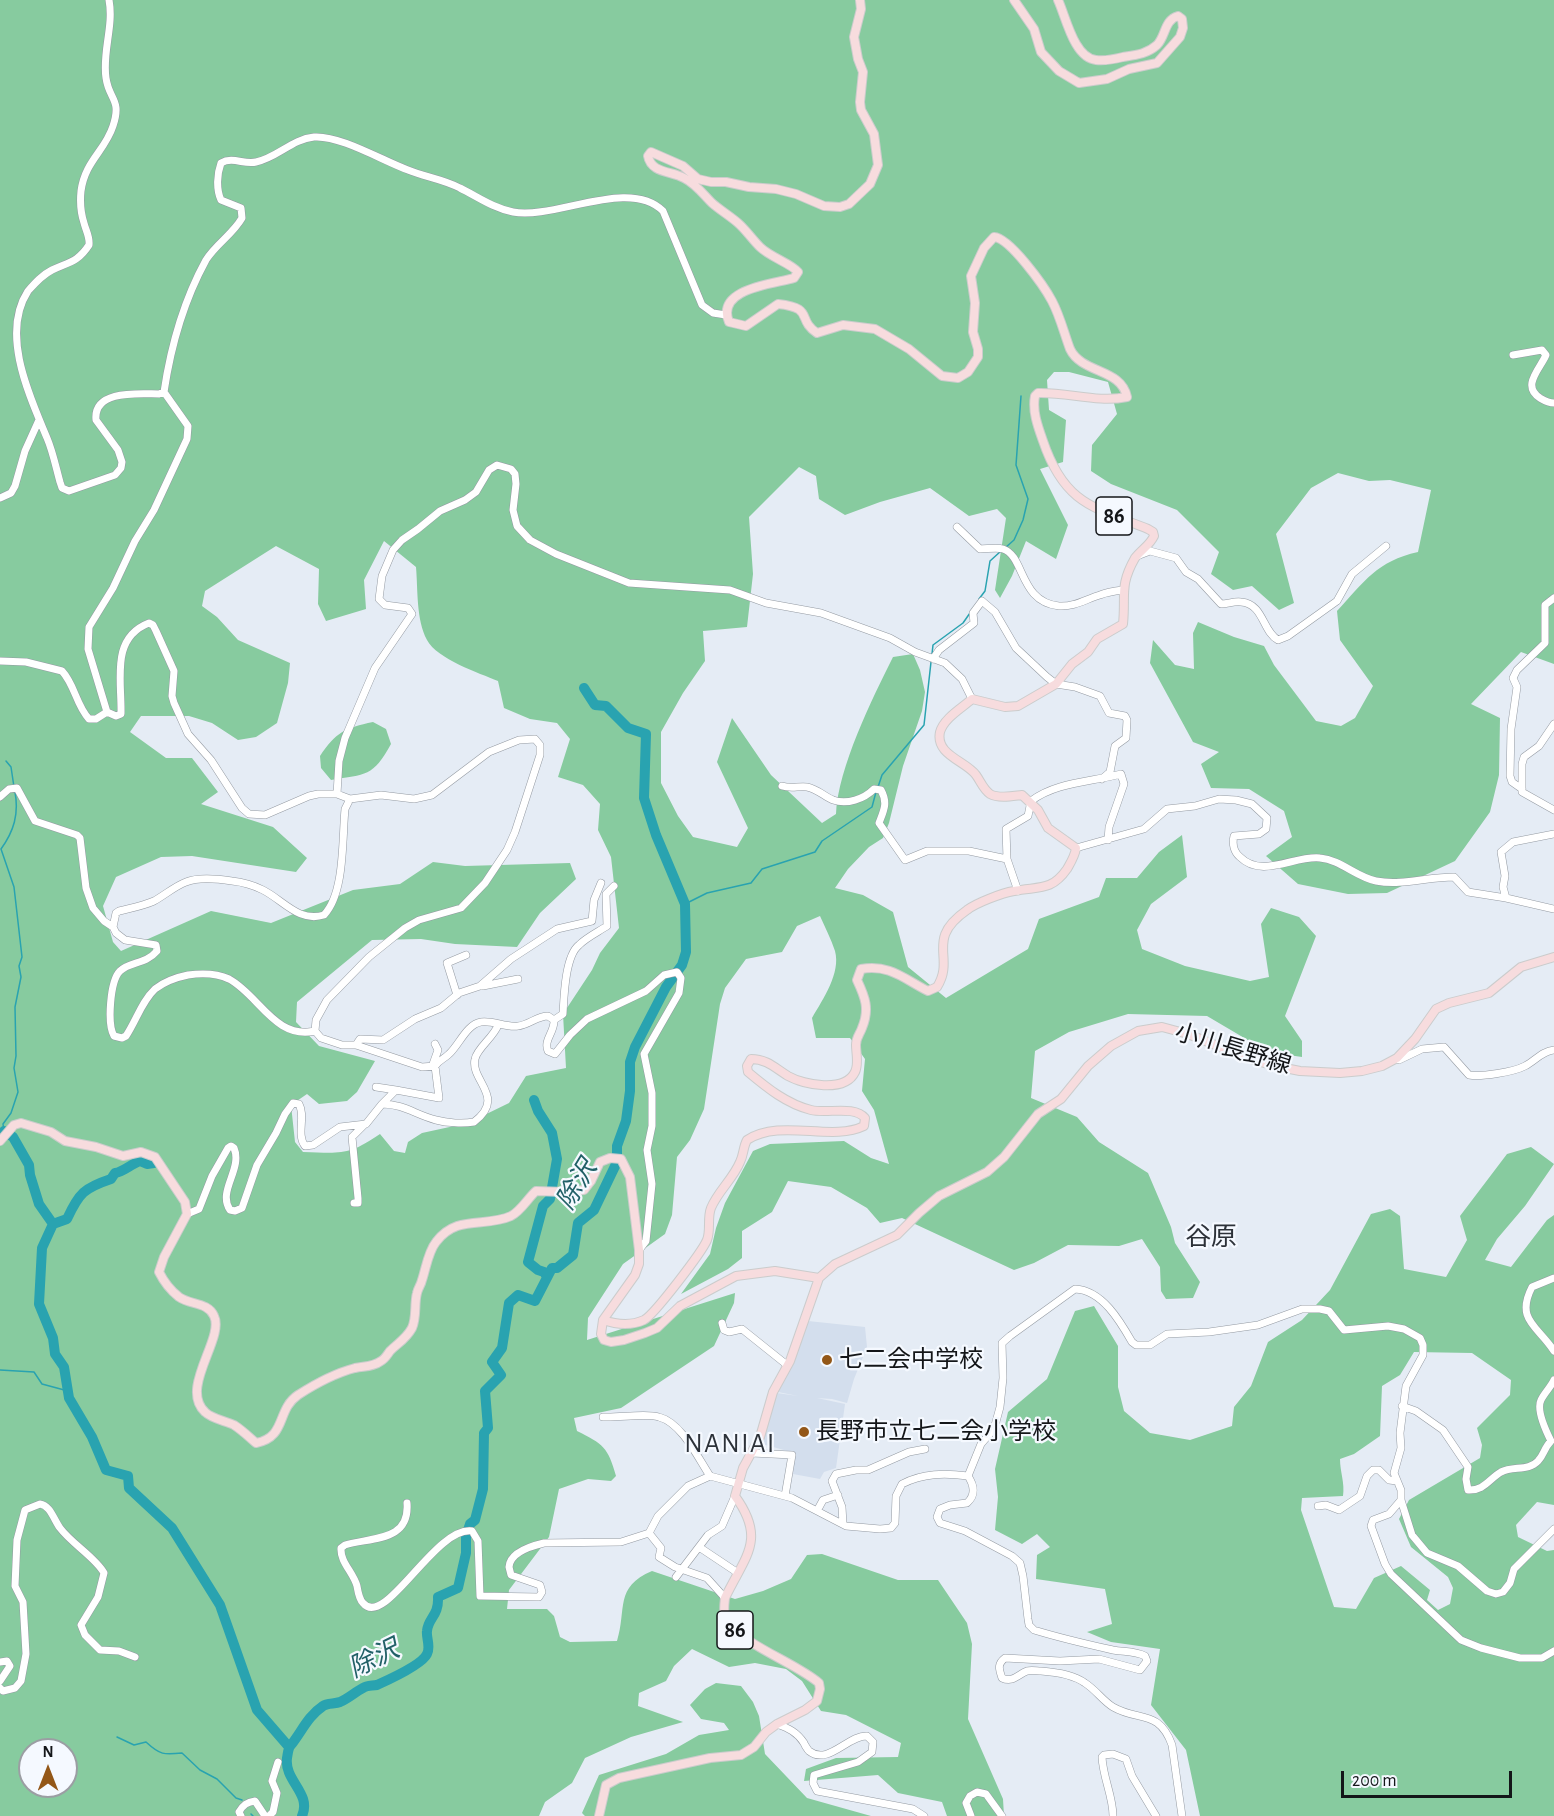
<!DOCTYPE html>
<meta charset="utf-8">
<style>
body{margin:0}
#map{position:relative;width:1554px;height:1816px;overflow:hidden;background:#e5ecf5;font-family:"Alegreya Sans",sans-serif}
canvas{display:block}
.north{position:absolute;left:18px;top:1738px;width:60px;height:60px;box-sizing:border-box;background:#f5f9ff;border:2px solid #9b9ea3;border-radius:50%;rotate:0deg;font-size:16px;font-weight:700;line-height:24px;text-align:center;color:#141619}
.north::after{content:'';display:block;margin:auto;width:21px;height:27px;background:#935718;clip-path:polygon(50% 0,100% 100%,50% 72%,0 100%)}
.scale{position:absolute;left:1341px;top:1771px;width:171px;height:27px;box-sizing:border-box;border:3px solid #141619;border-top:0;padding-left:8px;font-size:18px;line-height:21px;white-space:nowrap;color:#141619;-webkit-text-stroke:4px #f5f9ff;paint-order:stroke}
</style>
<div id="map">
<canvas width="1554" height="1816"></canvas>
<div class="north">N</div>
<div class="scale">200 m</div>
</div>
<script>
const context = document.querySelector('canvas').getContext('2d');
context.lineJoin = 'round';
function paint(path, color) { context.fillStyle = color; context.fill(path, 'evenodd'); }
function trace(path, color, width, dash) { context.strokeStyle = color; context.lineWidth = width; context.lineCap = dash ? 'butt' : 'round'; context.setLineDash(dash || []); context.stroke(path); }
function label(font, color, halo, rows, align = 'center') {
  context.font = font + ' "Alegreya Sans","Noto Sans JP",sans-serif'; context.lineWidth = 4.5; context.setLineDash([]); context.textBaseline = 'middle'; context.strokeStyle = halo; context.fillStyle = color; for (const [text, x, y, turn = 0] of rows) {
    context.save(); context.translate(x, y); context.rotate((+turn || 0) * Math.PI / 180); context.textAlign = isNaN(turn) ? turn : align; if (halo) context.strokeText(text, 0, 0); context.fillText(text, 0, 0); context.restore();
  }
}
const built = new Path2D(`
 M808,1321l57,6 2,20 -13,32 -7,24 -15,-4 -15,-1 28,6 -9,64 -12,4 -4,7 -27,-5 2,-21 -33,-9 6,-18 3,-20 6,-13 21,3 -20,-4 15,-28z`);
const green = new Path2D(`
 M0,0h1554v664l-33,-12 -50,52 29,14 -1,57 -9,37 -35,49 -68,32 -39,1 -50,-10 -32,-28 26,-19 -8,-26 -35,-22 -38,-1 -10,-24 18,-12 -26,-10 -43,-79 3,-23 22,25 19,4 -1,-36 5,-11 36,15 30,9 10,19 42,56 25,5 14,-8 18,-32 -33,-46 -3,-29c27,-29 40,-50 81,-59l13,-62 -41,-10 -21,1 -31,-8 -27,15 -35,46 18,69 -15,7 -27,-24 -19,4 -22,-16 8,-22 -42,-42 -66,-26 -20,-13 1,-26 25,-31 -9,-32 -39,-10h-15l-7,8 2,30 17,10 -3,42 -23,7 28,56 -12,34 -30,-18 -14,35 -12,22 -5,-8 11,-72 -9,-9 -28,7 -39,-28 -50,14 -35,13 -26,-16 -3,-23 -17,-9 -50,50 4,57 -6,53 -44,4 2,30 -22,32 -22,39v51l17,33 15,21 44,10 11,-19 -31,-66 15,-44 39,57 51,48 14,-9c2,-46 36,-115 57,-157l20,-3 7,16 5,22 -3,19 -19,55 -14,57 -6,15 -14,9 -21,22 -13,19 28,7 30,17 15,55 38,31 82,-49 11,-30 60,-22 7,-19h31l22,-26 23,-17 5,42 -36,27 -14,26 5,19 43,17 65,15 19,-4 -8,-53 10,-16 28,9 17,19 -31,80 17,25v16l-34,-5 -61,-36 -79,-2 -59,18 -34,19 -4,47 46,19 22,25 49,31 23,54 4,16 25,39 -7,16 -27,1 -5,-8 -1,-24 -18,-28 -23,7 -51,-1 -34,18 -20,7 -112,-52 -22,5 -13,-15 -36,-21 -43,-6 -16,31 -30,19v27l-14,11 -47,25 29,-40 6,-26 9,-25 28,-52 17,-7 74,-3 27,17 18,6 -15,-54 -12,-19 3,-32 -15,-21h-34l-4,-20c11,-19 29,-45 23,-67 -4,-12 -10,-24 -15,-35l-23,10 -15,26 -36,7 -21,29 -5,16 -16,105 -14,31 -13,17 -5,58 -7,19 -42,30 -35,54 -1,22 148,-47 -1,10 -20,43 -93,62 -47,10 3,13c26,13 31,16 39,45l-5,5 -23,-2 -29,10 -10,48 -40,53 -2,19h40l7,7 6,21 10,5 47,-1c10,-32 -3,-54 35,-70l83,28 28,-8 28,-12 16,-24 15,-1 76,26h40l29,43 5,21 -4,75 35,80 1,17h-57l-5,-14 -44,-9 -20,-18 -74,6 2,-12 30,-11 62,-1 3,-14 -55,-28 -25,-4 -19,-30 -16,-12 -31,-6 -26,4 -37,-18 -18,17 -8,15 -27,12 -1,13 45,16 -52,15 -46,21 -13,25 -27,19 -6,14h-539zM384,541l32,26c2,23 0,52 11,73 10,19 52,33 71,41l6,27 26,11 27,4 13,16 -12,38 25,8 17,19 -2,26 13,27 8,71 -19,25 -8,17 -29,44 3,54 -40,8 -17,27 -41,20 -46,10 -14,9 -3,11 -11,-2 -14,-17c-32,22 -39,19 -77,18l-8,-10 -4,-37 16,-11 12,10 28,-3 10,-9 18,-31 -56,-15 -23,-24 1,-20 75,-62 49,-1 34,5 62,3 23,-34 36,-34 -6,-16 -105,3 -32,-4 -33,22 -47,6 -82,33 -60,-12 -90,40 -8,-9 -10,-36 13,-29 45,-20 31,-1 104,16 11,-14 -34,-31 -72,-23 17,-12 -26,-34h-26l-36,-26 11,-16h48l23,7 26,17 18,-3 21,-14 11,-40 2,-20 -52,-23 -21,-23 -15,-11 3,-15 71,-45 43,23 -1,35 8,17 40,-12 -2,-29zM30,1750h36v36h-36z
 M373,722l13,7 5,15c-18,33 -25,30 -60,36l-10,-12 -1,-12c16,-24 25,-28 53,-34z
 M1531,1147l23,17 -29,42 -28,33 -12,21 26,7 36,-47 7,-5v290l-17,-3 -21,23 2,12 29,14 7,-1v266h-354l-14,-66 -35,-45 9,-56 -49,-7 -24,-10 25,-8 -7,-35 -69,-10 1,-24 13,-8 -13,-13 -15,10 -27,-14 3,-33 -3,-28 13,-57 39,-33 28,-68 19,-5 24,40v41l6,24 26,22 40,7 42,-14 2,-19 17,-21 17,-44 34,-22 28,-30 41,-76 19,-5 10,7 4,53 42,8 21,-37 -7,-24 47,-62zM1414,1352l58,1 39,27 -1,15 -33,33 5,17 -2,13 -71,42 -10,19 12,28 37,30 5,11 -3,16 -12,6 -11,-10 3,-10 -29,-24 -27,12 -18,31 -22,-2 -33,-97 1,-12 41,-2c2,-13 -3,-24 -3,-37l14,-5 26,-18 2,-50 18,-11z
 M716,1683l25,3 12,16 6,14 6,38 42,44 64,18h-286l-3,-3 17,-38 67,-21 33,-19 30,-5 -5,-7 -23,-4 -11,-14 15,-16z`);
const stream = new Path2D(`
 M1005,548l9,-8 9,-20 5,-21 -12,-34 5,-69
 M979,599l6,-8 5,-30 11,-10
 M932,654l1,-9 30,-22 7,-10
 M6,761l5,6 3,20
 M878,787l4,-12 42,-50 7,-63
 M685,904l22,-11 44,-10 11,-14 53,-17 7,-11 50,-34 4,-15
 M0,1129l4,2 -1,-7 8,-11 7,-21 -4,-24 2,-12 -1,-49 6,-30 -2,-11 3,-9 -8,-70 -13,-38c13,-18 18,-35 14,-57
 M0,1370l34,2 8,12 26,7
 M117,1737l17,8 12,-3c14,13 18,13 36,11l18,17 17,9 19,19 6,2
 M251,1814l2,2`);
const river = new Path2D(`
 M534,1100l4,11 14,22 5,26 -7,40 -7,7 -15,56 10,8 6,2 3,5
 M4,1131l9,6 16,28 1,10 9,29 14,20 -11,24 -3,56 14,34 2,16 9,13 5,31 23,39 14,33 22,6 1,12 43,40 48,77 37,105 32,37
 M53,1224l14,-5c12,-26 17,-31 44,-40l4,-6c8,-1 16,-9 25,-12l7,3 7,-1
 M302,1816c10,-23 -18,-35 -15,-58 1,-5 1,-10 4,-13 11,-14 17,-29 32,-39 4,-3 12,-2 17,-4 9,-4 15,-10 23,-14 4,-3 9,-2 14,-3 11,-5 45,-20 50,-31 4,-7 -1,-16 0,-23 1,-13 12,-15 11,-34l20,-9 8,-35v-17l4,-12 5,-4 8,-31 1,-56 4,-5 -3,-37 16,-16 -9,-13 10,-14 7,-45 9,-8 17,6 17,-33h5l16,-13 5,-32 16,-13 23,-48v-16l9,-25 4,-30v-29l5,-15 31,-60 16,-22 4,-13 -1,-48 -29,-69 -12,-37 2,-64 -18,-6 -22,-22 -11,-1 -11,-17`);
const minor = new Path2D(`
 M109,0c5,26 -7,52 -3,78 3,22 16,21 7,48 -8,25 -28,35 -32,65 -1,10 0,23 3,32 2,8 6,14 5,22 -11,17 -20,17 -37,25 -10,5 -17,13 -24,21 -28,43 2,106 19,147 6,14 9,30 13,44l2,6 7,3 46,-16 6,-7 1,-6 -4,-12 -22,-30c-3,-31 44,-26 63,-26l5,-2
 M1513,355l29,-5 4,5c-6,14 -25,31 -6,43 5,3 8,5 14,5
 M0,498l11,-5 4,-7 10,-35 14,-31
 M957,527l23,22c7,0 17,-2 23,0 22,7 16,53 56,57 16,1 27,-7 41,-11 7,-3 15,-4 23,-5
 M1137,556l13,-5 26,7 10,14 12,7 23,25c7,0 13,-3 20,-2 23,2 21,29 37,38l10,-4 49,-35 15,-27 34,-28
 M933,659l6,-9 35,-27 -1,-10 9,-12 13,11 21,36 31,29 9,7 19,3 25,9 9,17 16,3 2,4 -1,18 -11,8 -5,26 -8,7
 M0,661l26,1 36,9c13,14 14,34 27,48h7l11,-7
 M107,712l9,4 5,-2c1,-33 -11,-76 28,-91l4,2 3,6 18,40 -2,25 2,7 14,31 23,26 31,48 7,6 16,1 44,-19 9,-2h19l13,5 31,-4 33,4 18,-4 57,-43 30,-12 16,-1 5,6v10l-25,77 -8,18 -22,33 -24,25 -42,12 -14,8 -36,29 -42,43 -11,20 -1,11 6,7 21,7h14l66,22 13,-1c4,-6 9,-7 14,-12 10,-9 18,-30 32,-32 12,-2 25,6 37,4 11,-1 19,-10 30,-10l6,4c1,12 -11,20 -6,31l7,3 15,-19 17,-16 59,-28 18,-16 13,-3 4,6 -2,15 -35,61 8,39v33l-5,24 5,34 -6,57 -7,9
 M107,712l-19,-63 1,-22 24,-39 22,-47 19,-31 33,-71 1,-13 -24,-34c7,-47 19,-90 42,-132 10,-16 27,-26 36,-42l-1,-10 -20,-8c-5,-11 -4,-26 0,-37 12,-7 23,2 35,-1 21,-4 36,-23 58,-25 26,-2 69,24 94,33 17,7 35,9 52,18 18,9 33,20 53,24 42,8 116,-35 150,-1l39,94 11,8 13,2
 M1554,724l-15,22 -15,11 -2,7v28l32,18
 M782,786c9,3 16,0 25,1 10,2 17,9 26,13 14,5 31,-1 41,-11l7,1c7,13 3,20 -2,33l26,37 22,-9h42l38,8
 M1522,789l-10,-7 -2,-6 1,-47 6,-42 -4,-9 4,-8 28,-27v-38l9,-7
 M337,794l2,-33 6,-23 30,-70 37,-54 -4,-6 -23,-3 -6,-6 3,-23 11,-26 9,-10 16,-11 22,-18 25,-11 11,-8 13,-22 8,-5 14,4 4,5 1,10 -3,26 4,16 13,14 26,14 73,29 101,7 36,13 55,10 69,25 25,14 30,11 17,16 10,20
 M0,797l9,-8 8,-1 18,33 42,14 3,3 6,50 7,20 11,13 9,6 3,6 9,7 31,5 1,6c-12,14 -27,10 -37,20 -10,10 -13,53 -6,65l8,2 4,-2c10,-15 16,-35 29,-47 9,-7 23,-12 33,-14 14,-2 28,-2 41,4 30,16 46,61 86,52
 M1076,848l68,-19 23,-20 28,-3 24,-7 17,1 16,4 15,14 -1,11 -7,5 -25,2c-2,8 0,16 6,21 22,22 55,-2 80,1 21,2 36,19 56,23 26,5 51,-4 78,-4l14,15 38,6 48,11
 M1018,891l-11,-32 -1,-30 22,-13 3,-15c25,-19 60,-19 90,-27l3,10 -15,43 -1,13
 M1506,898l-3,-11 2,-11 -4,-24 12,-10 41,-8
 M113,927l3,-14 3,-2c12,-3 24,-5 35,-10 11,-6 21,-15 32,-19 12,-5 33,-3 46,-1 10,1 21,4 31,9 20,10 36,33 61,25 21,-22 18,-76 21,-106l5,-10
 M483,986l35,-7
 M457,995l-10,-32 19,-8
 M554,1020l9,-6c1,-17 2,-58 16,-69 8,-8 19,-13 28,-19l-1,-32 8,-8
 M356,1045l4,-6 23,1 32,-21 26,-11 18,-15 21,-7 31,-27 46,-30 35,-8 2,-21 7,-17
 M1397,1058l2,2 23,-11 22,-2 25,28c13,2 44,-3 56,-9 10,-5 17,-15 29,-16
 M376,1087l20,3
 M382,1104l14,-14 43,8 -4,-32 -2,-2 5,-14 -3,-6
 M354,1203h4v-5l-6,-61 12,-12
 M187,1214l12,-5 13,-33 16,-28 3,-2 3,2c9,21 -17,43 -4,62l5,1 7,-3 15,-43 19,-32 9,-19 8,-11 6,1c7,13 -3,30 6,42l8,-1 27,-18 26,-3 16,-20c22,0 34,11 54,16 11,3 27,4 38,2 33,-25 -4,-41 1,-63 2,-11 19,-22 23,-34
 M1554,1278l-22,9c-17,33 6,39 22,64
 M722,1323l2,7 5,2 13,-3 45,36
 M1402,1406l14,5 27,19 25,37 -2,12 2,11c16,1 21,-11 33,-18 12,-6 28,-1 37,-11 6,-6 6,-13 13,-20 -5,-10 -15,-31 -10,-41 4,-8 10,-13 13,-20
 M603,1417c16,1 43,-4 56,0 23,6 39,41 51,59
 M752,1453l40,2 -7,41
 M1401,1500l-12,14 -16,6 -2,6 14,38 6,10 70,66 20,8 39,10h22l12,-7
 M407,1503c3,39 -35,34 -62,42l-4,3c-1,14 12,24 16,38 1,6 2,13 6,17 22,27 72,-77 109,-72l6,10 2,55 59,1 3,-5 -2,-7 -29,-10 -2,-8c1,-15 22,-21 35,-24l77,-1 28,-9 9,-17 30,-30 22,-10 82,22 54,28 34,3 11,-1 4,-5 1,-27 6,-12c21,-11 43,-11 66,-8
 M1318,1506l8,-1 13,5 21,-14 7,-20 6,-6h6l10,10 8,1
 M817,1511l6,-11 15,-5
 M843,1524l-1,-17 -10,-26 4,-7 20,-4h12l41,-18 16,-3
 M649,1533l12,15 -2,9 16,10 32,11 18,20
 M699,1547l39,26
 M676,1577l32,-42 14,-9 13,-30
 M0,1662l7,-1 3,5 -10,15
 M0,1688l3,3 12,-3 6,-7 5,-27 -3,-52 -8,-16 2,-46 8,-30 15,-6c10,1 14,16 20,24 12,16 36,30 44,45l-6,24 -17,28 4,10 15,15 19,1 16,6
 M777,1724c11,4 20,8 27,19 0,1 4,7 5,8 19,15 39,-16 58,-15l6,6 -1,10 -14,10 -44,13 -1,8 4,8 96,18 11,7
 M241,1816l-2,-4c4,-7 8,-10 16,-11l10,15
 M269,1816l4,-4 4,-19 -5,-12 6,-19
 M971,1816l-5,-13 4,-7 7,-4 9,2 16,22
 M1113,1816c0,-20 -10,-38 -11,-59l2,-2 9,-1 13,5 6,17 24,40
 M1182,1816l-10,-71c-13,-36 -33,-23 -59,-38 -10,-6 -17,-17 -28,-24 -11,-8 -30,-11 -44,-12 -4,0 -10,-1 -14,0 -10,4 -14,12 -25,7 -3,-9 -5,-14 3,-20l55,3 39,-2 41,11 7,-9 -2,-5c-10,-5 -21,-4 -32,-6 -27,-6 -53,-12 -79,-20l-5,-5 -1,-6 -5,-43 -3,-13 -8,-7 -47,-25 -25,-8 -3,-6 3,-8 10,-4 17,-2c9,-8 7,-18 1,-27l13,-32 13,-15 6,-22 3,-29 -1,-35 8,-7 65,-47c27,1 45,32 57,53l4,3h14l17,-11 42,-2 49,-7 44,-16h18l9,2 15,19 44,-4 16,3 16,9 3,7v10l-17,31 -6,47 1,15 -7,25 7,17v10l11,35 15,18 31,13 29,25 9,3 7,-2 7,-9 4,-14 40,-40`);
const major = new Path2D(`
 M1014,0l20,29 7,23 18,19 20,12 28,-4 22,-10 28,-6 23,-26 3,-9 -1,-9 -4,-3c-14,4 -12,20 -21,29 -10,9 -21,10 -34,12 -8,2 -19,4 -27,3 -22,-2 -30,-43 -38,-60
 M0,1141l14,-16 7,-2 30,9 14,9 31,6 27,9 18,-4 14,5 30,45 2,12 -23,43 -5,15c5,10 11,18 20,25 11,8 29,5 35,19 11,22 -35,72 -9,96 7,7 21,9 29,13 8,5 15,12 22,18 31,-6 20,-33 42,-48 17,-11 38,-22 57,-27 10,-2 18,-1 26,-7 4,-2 6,-6 9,-10 8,-8 16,-12 22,-23 5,-11 2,-24 5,-35 1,-5 4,-8 5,-13 4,-12 6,-28 14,-38 21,-28 49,-14 75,-26 10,-5 17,-18 25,-25l28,1 20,-2 7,-9 9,-19 10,-4 11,1 9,18 9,73v14l-4,11 -32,45 -2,14 3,6 7,2 13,-2 21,-7 12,-5 23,-22 56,-30 39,-5 44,7
 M603,1320c12,4 28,6 41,0 10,-5 58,-68 63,-80 4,-10 0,-22 4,-32 7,-17 22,-29 29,-46 4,-8 3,-15 7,-22 34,-22 84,2 117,-14l1,-8c-11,-13 -38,-4 -54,-8 -24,-6 -44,-22 -63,-38l-1,-6 4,-7c16,0 24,9 37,17 16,9 57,17 67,-4 4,-8 1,-19 1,-27 0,-8 4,-11 6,-17 8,-19 3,-31 -5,-48l4,-11c29,-5 43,10 67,22l9,-4c19,-30 -13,-47 30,-77 9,-7 35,-17 47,-19 24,-5 37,1 53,-22 4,-7 8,-13 9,-21l-28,-20 -10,-18 -16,-15c-9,1 -23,4 -32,-1 -7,-5 -9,-12 -14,-19 -10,-14 -41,-20 -36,-43 4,-14 22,-24 32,-33l33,8 13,-1 38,-22 16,-20 16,-12 9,-13 26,-15c3,-29 -4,-38 12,-66 6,-8 15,-13 19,-22l-1,-4 -5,-3c-56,-22 -84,-26 -105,-88 -5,-14 -11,-30 -8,-45l3,-3c30,-1 59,10 89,4 -6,-29 -45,-23 -57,-48 -6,-16 -10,-33 -18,-48 -8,-15 -42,-63 -58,-64l-10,11 -13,28 4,27 -2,29 5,17v8l-10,15 -10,6 -16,-2 -33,-27 -34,-20 -32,-4 -26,8c-21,-14 -2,-25 -39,-29l-32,22 -17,-4c-14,-34 46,-38 65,-44l4,-6c-6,-8 -28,-15 -38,-25 -8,-8 -14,-17 -22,-24 -8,-7 -18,-13 -26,-20 -9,-9 -16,-19 -28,-25 -13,-7 -33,-5 -36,-22l3,-4 32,14 15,13 13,3h15l23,5 27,2 20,5 28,12 16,1 9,-3 21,-20 8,-19 -4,-31 -13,-24 -1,-8 3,-30 -5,-13 -4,-22 7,-28 -1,-9
 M599,1816l7,-31 13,-7 91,-20 31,-3 13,-8 12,-15 11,-8 28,-14 12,-9 3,-12 -1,-6c-23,-20 -78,-39 -91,-62 -5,-7 -4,-14 -3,-23 20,-42 42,-58 10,-102l8,-28 17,-31 13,-45 17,-31 29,-83 16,-14 62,-29 22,-22 20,-17 48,-24 17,-15 34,-43 23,-15 27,-33 23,-20 27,-15 24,-4 26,7 62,25 25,7 25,5 40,2 22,-2 20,-5 15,-8 18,-19 21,-30 13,-6 40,-10 32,-26 33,-10`);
const markers = [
 [827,1360,6,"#935718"],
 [804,1432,6,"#935718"]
];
const shields = [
 [1114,516,36],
 [735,1630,36]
];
const shieldNames = [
 ["86",1114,516],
 ["86",735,1630]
];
const streetNames = [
 ["小川長野線",1233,1049,17]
];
const poiNames = [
 ["七二会中学校",839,1360],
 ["長野市立七二会小学校",816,1432]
];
const waterNames = [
 ["除沢",577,1185,-59],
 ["除沢",374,1659,-26]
];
const neighbourhoodNames = [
 ["谷原",1211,1237]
];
const quarterNames = [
 ["NANIAI",730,1444]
];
paint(built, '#d3deed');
paint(green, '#87cb9f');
trace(stream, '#29a3b0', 1.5);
trace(river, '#29a3b0', 10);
trace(minor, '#949aa2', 8);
trace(major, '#cbcccc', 10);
trace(minor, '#fff', 7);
trace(major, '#f7dcde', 8);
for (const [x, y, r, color] of markers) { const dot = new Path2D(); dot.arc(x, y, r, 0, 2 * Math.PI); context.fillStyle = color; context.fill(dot); trace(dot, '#f5f9ff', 2); }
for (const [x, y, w] of shields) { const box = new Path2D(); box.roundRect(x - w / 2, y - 19, w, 38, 4.5); context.fillStyle = '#f5f9ff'; context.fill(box); trace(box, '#141619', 1.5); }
label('bold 22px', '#141619', null, shieldNames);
label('24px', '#141619', '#f5f9ff', streetNames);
label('24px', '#141619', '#f5f9ff', poiNames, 'left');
label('italic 26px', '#216067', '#f5f9ff', waterNames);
label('26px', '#2d3239', '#f5f9ff', neighbourhoodNames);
context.letterSpacing = '1.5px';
label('27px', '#2d3239', '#f5f9ff', quarterNames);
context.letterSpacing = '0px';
</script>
